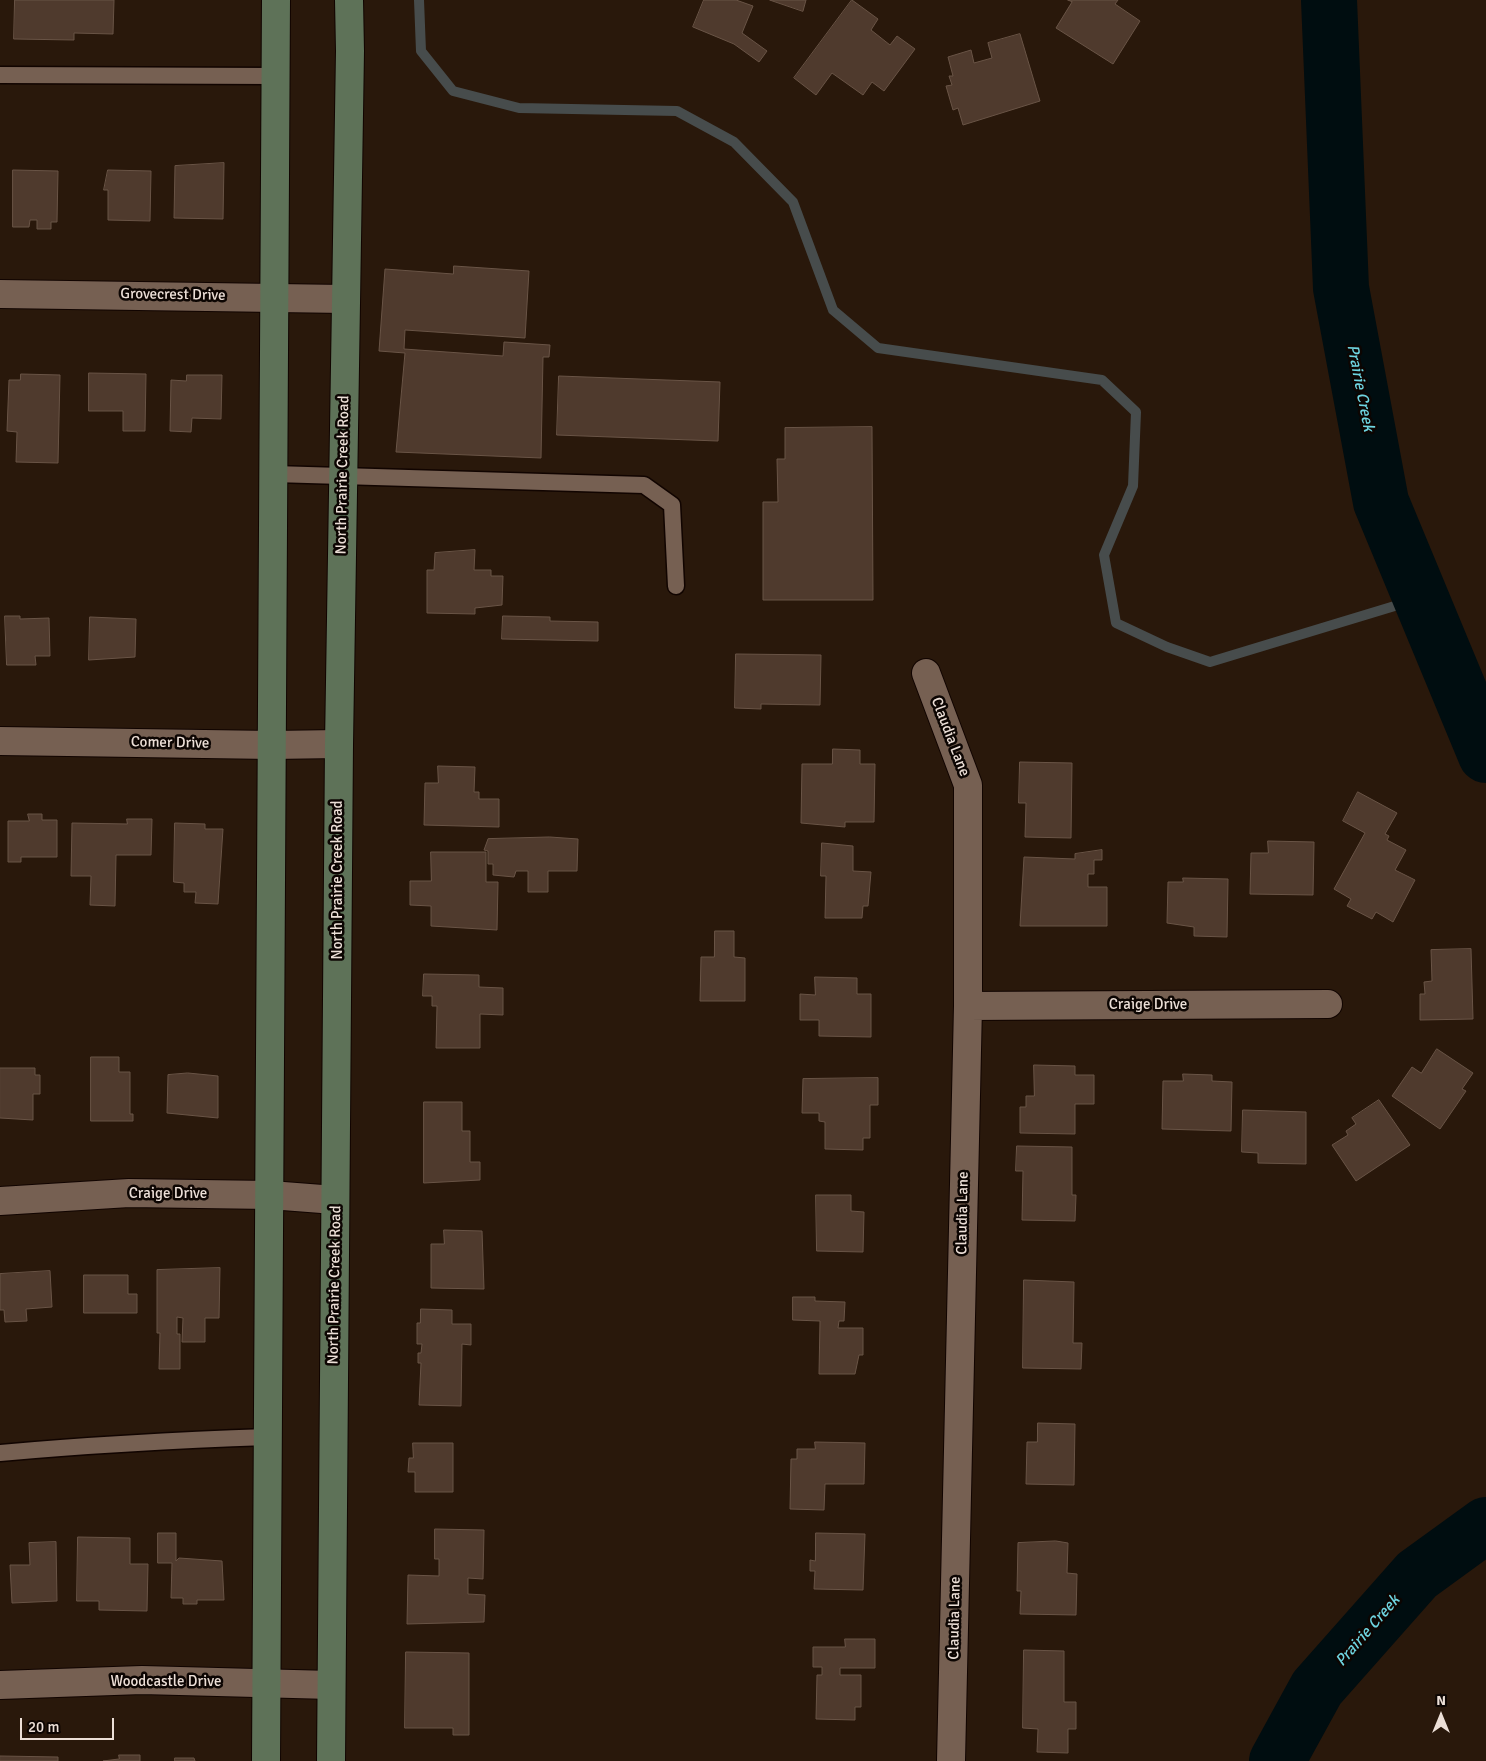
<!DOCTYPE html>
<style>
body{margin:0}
#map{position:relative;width:1486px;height:1761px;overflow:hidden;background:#29180b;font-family:Signika,sans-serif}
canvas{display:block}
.north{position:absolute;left:1416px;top:1691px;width:50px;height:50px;-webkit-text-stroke:4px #0c0502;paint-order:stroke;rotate:0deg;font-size:14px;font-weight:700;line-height:20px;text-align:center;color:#ecdfd7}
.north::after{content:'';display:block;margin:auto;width:18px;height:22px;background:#ecdfd7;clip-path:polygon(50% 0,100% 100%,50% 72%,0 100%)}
.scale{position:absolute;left:20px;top:1718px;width:94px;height:22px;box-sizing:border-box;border:2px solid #ecdfd7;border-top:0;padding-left:6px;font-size:15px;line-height:18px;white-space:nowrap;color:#ecdfd7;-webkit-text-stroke:4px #0c0502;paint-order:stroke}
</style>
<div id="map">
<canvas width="1486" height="1761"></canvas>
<div class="north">N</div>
<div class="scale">20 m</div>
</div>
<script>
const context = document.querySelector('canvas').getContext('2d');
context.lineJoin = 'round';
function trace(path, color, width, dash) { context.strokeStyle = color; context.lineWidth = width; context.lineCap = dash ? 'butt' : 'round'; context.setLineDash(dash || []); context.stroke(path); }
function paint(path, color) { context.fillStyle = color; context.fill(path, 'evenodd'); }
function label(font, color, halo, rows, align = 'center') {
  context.font = font + ' Signika,sans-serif'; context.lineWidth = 5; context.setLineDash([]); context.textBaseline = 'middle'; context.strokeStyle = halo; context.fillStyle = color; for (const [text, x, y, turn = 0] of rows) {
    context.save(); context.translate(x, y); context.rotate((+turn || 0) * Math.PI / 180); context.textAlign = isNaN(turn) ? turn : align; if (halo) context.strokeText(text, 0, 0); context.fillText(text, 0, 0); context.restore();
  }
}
const stream = new Path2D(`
 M419,0l2,51 32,40 66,17 158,3 57,31 59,60 40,108 45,38 224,32 34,32 -3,74 -29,69 12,68 51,24 43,15 211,-64`);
const river = new Path2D(`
 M1329,0l12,288 40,214 105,253
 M1277,1761l40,-73 100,-113 69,-50`);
const building = new Path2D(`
 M15,0h99l-1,34 -39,-1v7l-60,-1z
 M704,0h32l17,6 -11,27 25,18 -8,11 -25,-18 -41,-17z
 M770,0h36l-3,11z
 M852,0l26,19 -7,11 19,15 7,-9 18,13 -31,42 -12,-9 -9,13 -31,-22 -16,22 -22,-17z
 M1068,0h50l-3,4 25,17 -27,43 -57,-36 16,-26z
 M1020,34l20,67 -77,24 -5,-17 -5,2 -7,-24 6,-1 -3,-9h4l-5,-19 23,-7 3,13 18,-5 -4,-15z
 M224,163l-1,56 -49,-1 1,-52z
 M13,170l45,1 -1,51h-6v7h-14v-9h-7l-1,7h-16z
 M108,170l43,1 -1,50 -42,-1v-30h-4z
 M454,266l75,5 -4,67 -120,-8 -1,19 99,7 1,-14 46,3 -1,12h-6l-2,101 -145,-6 9,-99 -26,-2 6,-82 68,5z
 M89,373l57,1 -1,57h-22v-20h-34z
 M21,374l39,1 -2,88 -42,-1 1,-30 -10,-1 2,-51h11z
 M187,375h35l-1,44 -29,-1 -1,14 -21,-1 1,-51 15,1z
 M559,376l161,6 -2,59 -161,-6z
 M872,427l1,173h-110v-98h15l-1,-43h8v-31z
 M475,550l-1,20h17v6h12l-1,29 -27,3v6l-48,-1v-43h7l1,-17z
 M5,616h15v3l29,-1 1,38h-15l1,9h-29z
 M503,616l47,1v4l48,1v19l-96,-2z
 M90,617l46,2 -1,38 -46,3z
 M736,654l85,1 -1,50 -59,-1v5l-26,-1z
 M833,749l27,1v14h15l-1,58h-29v5l-44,-4 1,-59h30z
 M1020,762l52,1 -1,75 -46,-1 1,-34h-7z
 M438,766l37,1 -1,25h5v7h20v28l-75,-2 1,-42h13z
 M1358,792l39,21 -12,21 4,2 -2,4 19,10 -11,20 20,10 -22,42 -17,-10 -4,7 -25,-13 4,-7 -17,-10 31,-56 -22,-12z
 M28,814h14v6h15v37h-36v5h-13v-41h21z
 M127,819h25l-1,36h-35l-1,51 -25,-1 1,-29h-20l1,-53 55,1z
 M175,823l30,1v5h18l-5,75 -23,-1 1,-11h-12v-9l-10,-1z
 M550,837l28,2 -1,32h-29v21h-20v-21h-12l-2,6 -21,-2v-11h-5v-13l-4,-1 4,-11z
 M1268,841l46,1 -1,53 -63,-1 1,-41h17z
 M822,843l31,3v25l18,1 -3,34h-5l-1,12h-37l1,-42h-5z
 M1102,850v10h-8v14h-6v13h19v39h-87l4,-69 51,2v-5z
 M431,852h55v30h12l-1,48 -66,-4v-20l-21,-1v-24h21z
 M1183,878l45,1 -1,58 -33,-1v-9l-27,-4 1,-41h15z
 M715,931h19v26l11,1v43h-45l1,-44h13z
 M1471,949l2,70 -53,1v-26h5l-1,-12 8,-1 -1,-31z
 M424,974l55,1v12l24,1v27l-23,-1v34h-44l1,-42h-5v-10h-9z
 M815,977l42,1v16h14v43l-52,-1v-16h-19v-26l15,1z
 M1437,1049l36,24 -11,16 4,2 -26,38 -48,-33 20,-29 9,6z
 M91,1057h28v15h11v42h3v7h-42z
 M1034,1065l41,1v9h19v29h-19v30l-55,-1v-26h6v-11h8z
 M0,1068h35v7h5v19h-7v26l-33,-2z
 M188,1073l30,3v42l-51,-5 1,-38z
 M1183,1074l29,1v6l20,1 -1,49 -69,-2 1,-48h20z
 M878,1078v27h-8v33h-7v12l-38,-1v-27l-6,-1v-8h-17l1,-34z
 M1379,1100l31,45 -54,36 -24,-36 16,-10 -2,-4 10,-7 -4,-6z
 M424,1102h38v29h8v31h10v18l-56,3z
 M1243,1110l63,2v52l-48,-1v-10l-16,-1z
 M1017,1146l55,1v48h4l-1,26 -53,-1 1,-49h-7z
 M816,1195h35v16l13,1 -1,40 -46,-1z
 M444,1230l38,1 2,58 -53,-1v-44h13z
 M220,1268l-1,50h-14v24h-23l1,-24 -6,-1v17h3v35h-21l1,-36h-3v-63z
 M50,1271l2,36 -26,2 1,12 -22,1 -1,-12h-4v-36z
 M84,1275h44v19h9v19h-53z
 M1024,1280l50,2 -1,61h9l-1,26 -58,-1z
 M793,1297h22v4l30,1 -1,19h-5l-1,7h25v27h-4l-4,19h-36l1,-53 -27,-1z
 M421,1309l31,1v14h19v21l-9,-1 -1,62 -42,-1 2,-42h-3v-10h3l1,-9h-5v-21h3z
 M1038,1423l37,1 -1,61 -48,-1 1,-42h10z
 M815,1442l50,1 -1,41h-39l-1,26 -34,-1 1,-50h6v-10h18z
 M413,1443h40v49h-38v-20h-7l1,-14h4z
 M435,1529l49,1 -1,49 -15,-1v16l17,1 -1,27 -77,2 1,-49 31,1v-17h-4z
 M158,1533h18v28l3,-3 43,3 2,39h-27v4h-14v-6h-12l1,-35h-14z
 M816,1533l49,1 -2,56 -49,-1 1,-18h-5v-11l5,1z
 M78,1537l52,1v26h18l-1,47 -48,-1v-9h-22z
 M1056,1541l12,2 -1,30 10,1 -1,41 -56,-1 1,-23h-4l1,-48z
 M56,1542l1,59 -45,2 -2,-38h20l-1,-22z
 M845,1639h30v29h-35v7h21v32h-6v13l-39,-1 1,-44h5v-8h-9v-20h32z
 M1024,1650l40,1v51h12v27h-8v24l-31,-1 1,-23 -15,-1z
 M406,1652l63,1v82h-16v-7h-48z
 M119,1755h21v6h-37l16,-2z
 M0,1756l58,1v4h-58z
 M175,1758h19l1,3h-20z`);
const service = new Path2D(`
 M0,75l276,1
 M274,474l370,11 28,20 4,81
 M0,1453c89,-8 179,-13 268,-16`);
const minor = new Path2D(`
 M0,294l345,5
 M926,673l42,112v221l-17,755
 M0,741l272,4 67,-1
 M968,1006l360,-2
 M0,1201l129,-8 141,2 65,5
 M0,1685l142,-5 189,5`);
const secondary = new Path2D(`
 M266,1761l10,-1761
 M331,1761l8,-1017 11,-693 -1,-51`);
const streetNames = [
 ["Grovecrest Drive",173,295,1],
 ["North Prairie Creek Road",343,475,-89],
 ["Claudia Lane",950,737,69],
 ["Comer Drive",170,743,1],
 ["North Prairie Creek Road",338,880,-90],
 ["Craige Drive",1148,1005],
 ["Craige Drive",168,1194],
 ["Claudia Lane",963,1213,-89],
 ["North Prairie Creek Road",335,1285,-89],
 ["Claudia Lane",955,1618,-89],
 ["Woodcastle Drive",166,1682]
];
const waterNames = [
 ["Prairie Creek",1360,388,79],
 ["Prairie Creek",1368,1631,-49]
];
trace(stream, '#474c4c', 10);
trace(river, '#000d10', 56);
paint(building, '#4f3a2d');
trace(building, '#695446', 1);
trace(service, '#110400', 19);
trace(minor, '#110400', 30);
trace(secondary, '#110400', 30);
trace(service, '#766052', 16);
trace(minor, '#766052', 28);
trace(secondary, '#5e7258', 28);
label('15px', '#ecdfd7', '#0c0502', streetNames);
label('italic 16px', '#6ed4e0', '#0c0502', waterNames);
</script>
